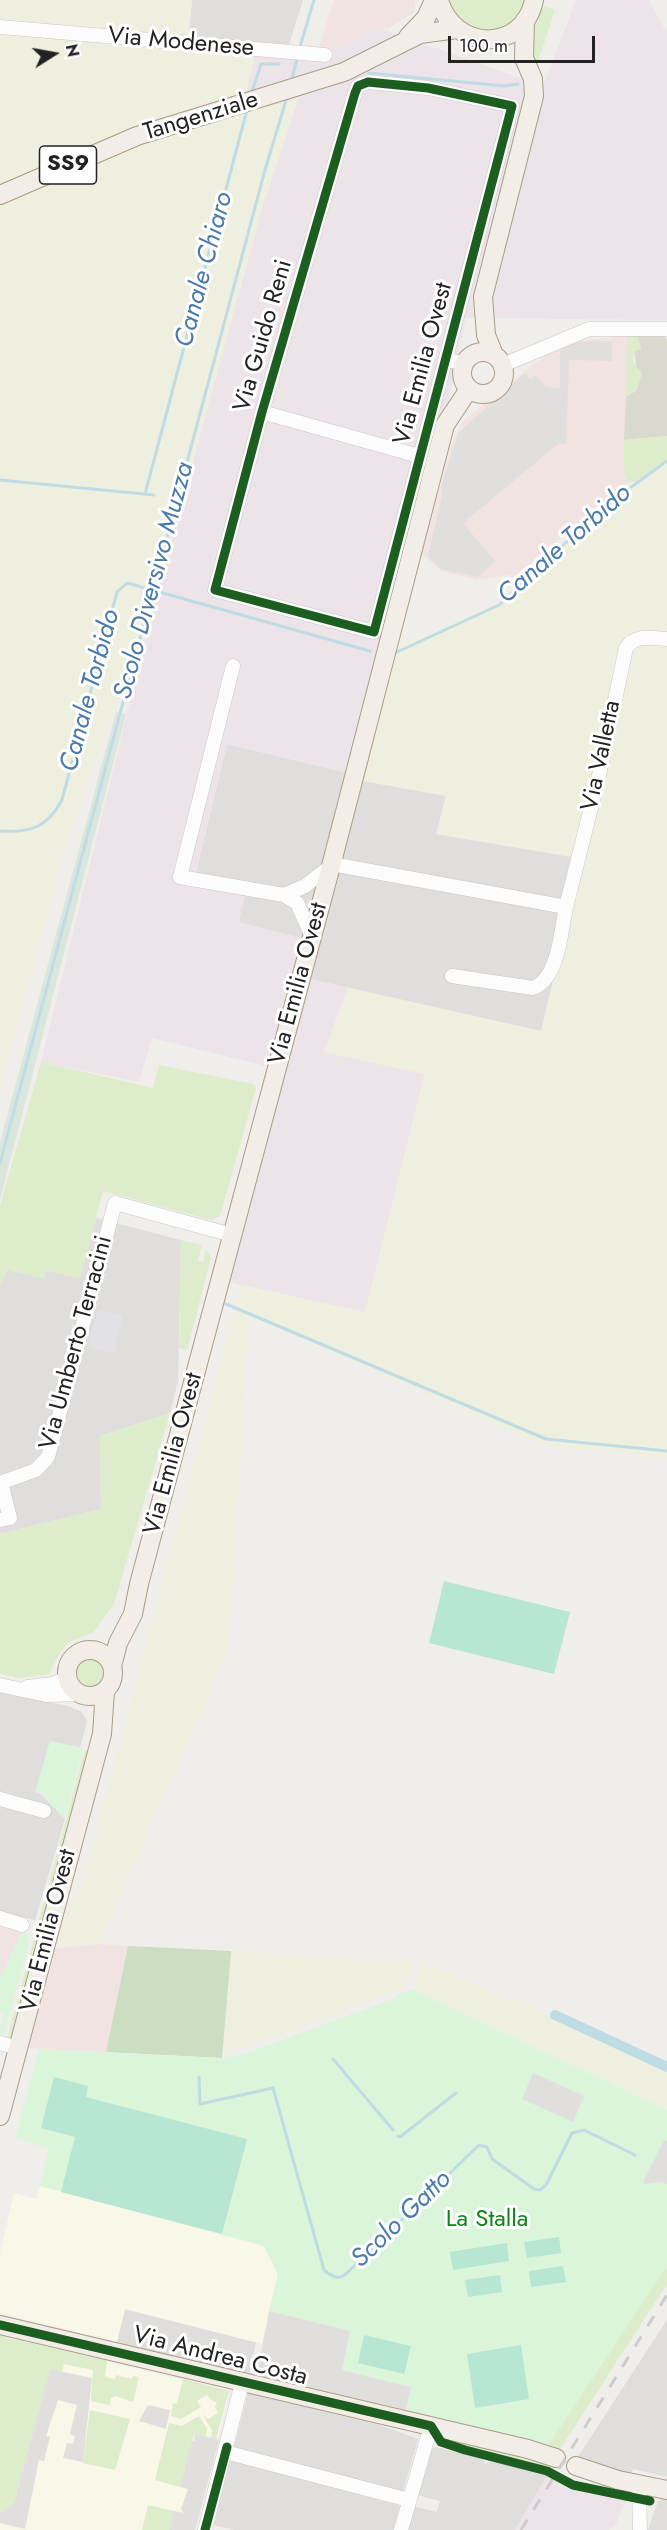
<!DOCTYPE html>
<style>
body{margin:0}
#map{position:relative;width:667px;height:2530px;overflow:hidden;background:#f0eeeb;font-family:Jost,sans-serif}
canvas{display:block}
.north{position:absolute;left:24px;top:24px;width:60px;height:60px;-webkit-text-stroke:4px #fff;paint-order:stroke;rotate:79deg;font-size:16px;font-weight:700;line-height:24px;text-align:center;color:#222}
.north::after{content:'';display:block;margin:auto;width:21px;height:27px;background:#222;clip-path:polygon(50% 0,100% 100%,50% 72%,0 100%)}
.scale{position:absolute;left:448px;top:36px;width:147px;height:27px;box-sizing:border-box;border:3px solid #222;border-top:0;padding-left:8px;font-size:18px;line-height:21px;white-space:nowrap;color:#222;-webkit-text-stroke:4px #fff;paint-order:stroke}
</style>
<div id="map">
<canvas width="667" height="2530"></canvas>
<div class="north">N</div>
<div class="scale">100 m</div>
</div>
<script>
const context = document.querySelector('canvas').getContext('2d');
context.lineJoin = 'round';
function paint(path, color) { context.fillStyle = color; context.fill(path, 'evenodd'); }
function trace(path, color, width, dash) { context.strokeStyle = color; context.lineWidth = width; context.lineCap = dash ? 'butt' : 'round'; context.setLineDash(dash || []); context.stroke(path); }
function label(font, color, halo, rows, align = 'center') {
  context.font = font + ' Jost,sans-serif'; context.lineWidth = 6; context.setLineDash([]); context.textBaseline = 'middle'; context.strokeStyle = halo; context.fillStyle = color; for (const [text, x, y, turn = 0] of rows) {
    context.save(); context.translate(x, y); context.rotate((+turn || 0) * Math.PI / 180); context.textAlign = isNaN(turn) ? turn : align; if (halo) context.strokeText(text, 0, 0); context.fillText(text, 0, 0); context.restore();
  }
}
const residential = new Path2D(`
 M192,0h111l-15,48 -100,-8z
 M227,744l121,29 11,7 87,16 -9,38 146,24 -42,173 -231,-52 -71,-57 -43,-50z
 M96,1218l85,22 -3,141 -8,32 -70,23 1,73 -101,25v-248l7,-17 37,9 1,-8 35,8z
 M0,1692l68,14 14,6 5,9 -7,27 -30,-7 -14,51 4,1 25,26 -30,101 -35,-8z
 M125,2309l131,33 -7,33 -132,-33z
 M667,2320v157l-34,-8 -2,7 -54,-18z
 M248,2393l132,32 38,14 -15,53 -169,-45z
 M435,2447l48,12 2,5 8,-3 56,12 -34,57h-109l7,-24 24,6 3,-11 -23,-6 12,-44z
 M231,2459l169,47 -7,24h-159l-20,-5z
 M662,2499l5,1v30h-19l10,-29z`);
const commercial = new Path2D(`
 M334,0h82l-2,12 -26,17 -14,-3 -23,17 -17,6 -15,-1z
 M627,336l-2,140 3,6 -111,92 -41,6 -34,-9 -20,-17 29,-108 11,-24 82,-66 28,-15z
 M0,1927l22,5 -22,47z
 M99,1944l29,2 -22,106 -81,-4 31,-100z`);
const industrial = new Path2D(`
 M576,0h73l18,33v287l-201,-2 -19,90 -99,365 -121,-29 -31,128 52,11 -9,39 78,20 -7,37 38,9 -24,64 101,22 -60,239 -154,-35 59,-211 -118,-29 -13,44 -98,-20 116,-470 106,-387 35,-106 -57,14 15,-65 78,1 17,-6 23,-17 169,60z
 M549,2473l20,16 57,11 -10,24 -7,6h-94z`);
const education = new Path2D(`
 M40,2186l224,60 14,28 -16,70 -137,-35 -8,33 -117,-29v-60l14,-60 22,6z
 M0,2336l229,55 -11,47 -24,-4 -14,53 9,2 -6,25 -9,-3 -5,19h-169z`);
const construction = new Path2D(`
 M637,336h27l3,4v96l-43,4 2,-43 11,-7 -2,-39 6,-3z`);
const farmland = new Path2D(`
 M0,0h192l-4,40 68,8 -14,65 56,-14 -35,106 -106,387 -93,259 -64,240z
 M667,460v998l-120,-12 -298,-130 -20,333 -130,295 -43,4 13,-44 11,-11 161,-608 124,27 60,-238 -101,-22 24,-64 193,43 42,-172 -147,-25 10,-38 -88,-16 35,-131 110,-48 65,-60z
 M231,1951l182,10 -4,14 -9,15 -177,64z
 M421,1962l246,103v45l-254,-120z`);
const grass = new Path2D(`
 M447,0h79l-8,18 -18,13 -22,1 -20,-11z
 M546,6l9,4 -18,55c-8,-19 -12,-44 9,-59z
 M627,336h10l4,12 -6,3 -2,11 9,12 -5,16 -11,7z
 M667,436v24l-26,21 -13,1 -4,-9v-33z
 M41,1062l112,26 6,-23 95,19 2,4 -36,128 -9,4 -108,-29 -23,87 -35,-8 -1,9 -37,-9 -7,16v-81z
 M181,1240l21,5 -4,16 5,1 3,-13 5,9 -24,92 -8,-2z
 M170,1413l-56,191 -20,28 -25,10 -9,10 -11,22 -29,4 -20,-4v-140l101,-25 -1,-73z
 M77 1672a14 14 0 1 1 28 0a14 14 0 1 1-28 0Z
 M85,1750l5,1 -78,287 -5,1z
 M667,2266v18l-108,167 -12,-4z
 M0,2336l107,24 -2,17 10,2 1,-4 16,4 1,-3 6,1 -6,25 -18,-6 -4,2 -1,7 -19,-4 2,-31 -29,-6 -2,8 -12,-3 -36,134 -14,11z
 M183,2379l46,12 -13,48 -5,-1 1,-7 -9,-17 5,5 10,-6 -3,-6 2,-5 -6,-2 -4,-5 -10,6 4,6 -20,12 -10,-3 2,-13 4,1z
 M90,2410l40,9 -15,51 -32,-7z
 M199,2416l8,13 -1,8 -12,-3 -14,53 -25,-7 14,-57 13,3z
 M450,2439l103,25 -2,6 -21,-8 -81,-20z
 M148,2505l26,6 -5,19h-27z`);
const forest = new Path2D(`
 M128,1946l103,5 -9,107 -116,-6z`);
const wetland = new Path2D(`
 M116,712l10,2 -126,486v-58z`);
const park = new Path2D(`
 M50,1741l33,7 -18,71 -24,-26 -6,-1z
 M22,1932l9,3 -27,100 -4,-1 3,-21 -3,-1v-33z
 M413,1990l254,120v156l-120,181 -141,-35 5,-25 -69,-17 8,-39 -81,-20 9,-37 -14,-28 -224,-60 9,-37 -34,-11 24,-89 183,9 25,-5 146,-54 10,-7z`);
const pitch = new Path2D(`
 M444,1581l126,31 -16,62 -125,-31z
 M54,2077l34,9 -2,11 161,42 -25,95 -161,-42 14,-55 -34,-9z
 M559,2237l2,16 -34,5 -3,-16z
 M507,2243l2,18 -56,9 -3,-18z
 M563,2266l3,16 -35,5 -2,-16z
 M500,2275l2,17 -34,5 -3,-17z
 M364,2335l47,11 -7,28 -46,-11z
 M521,2345l8,54 -54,9 -8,-54z`);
const parking = new Path2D(`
 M612,341v20l-43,-1 -3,84h-8l-95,79 32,38 -17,16 -37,-8 -13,-13 14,-61v-11l17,-52 66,-59 5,6 6,-4 10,12 14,1v-37l14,-9z
 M108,1288l19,5 -6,23 -20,-5z
 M92,1348l16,4 -4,15 5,2 -2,8 -22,-5z
 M533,2073l51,23 -11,26 -51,-23z
 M664,2140l3,1v43l-6,-2 -16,2 -2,-2z
 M269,2311l81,20 -8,39 69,17 -5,23 -149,-35z
 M50,2369l42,9 -9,84 -20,-4 4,-15 6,1 2,-8 -5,-2 7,-29 -19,-5 -12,36 4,1 -6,24 -5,-1 -14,69 -25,-6v-9l14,-11z
 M148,2405l22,5 -4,19 -27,-8z
 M195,2434l24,6 -24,90h-26l5,-19 9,2 -2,-4 7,-20 -8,-2 12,-46h3z`);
const plaza = new Path2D(`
 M98,1310l25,6 -9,38 -26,-7z`);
const stream = new Path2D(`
 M299,50l15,-50
 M369,73l135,13 14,-2
 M291,82l7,-26
 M252,92l9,-28h18
 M0,480l154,15
 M145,494l102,-384
 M395,653l104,-48 105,-98 63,-46
 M0,831c30,2 47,-3 62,-31l55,-208 10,-9 243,68
 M0,1163l265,-993 22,-73
 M226,1304l320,135 121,12
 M333,2059l60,71
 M199,2077l1,27 73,-16 51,182c7,6 15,11 23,3l132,-128 8,2 5,12 42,30 6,1 6,-5 26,-52 12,-3 51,25
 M398,2136l2,1 56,-44`);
const canal = new Path2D(`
 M555,2015l112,52`);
const minor = new Path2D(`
 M0,27l325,28
 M368,82l60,6 84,18 -138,526 -159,-42 47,-178 93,-319 3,-7z
 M446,360l18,3
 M503,365l86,-36h78
 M262,412l157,44
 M233,666l-53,211 104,18 13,8 15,33
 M332,864l234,43 32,-127 28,-132c9,-14 26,-10 41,-9
 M284,895l21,-9 26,-20
 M452,976l81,12c26,-10 28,-58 33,-81
 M0,1483l36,-13 12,-13 67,-254 117,32
 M0,1520l10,-2 -9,-35
 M0,1685l46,10 35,-1
 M27,1687l26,-3 15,-7
 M0,1799l44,12
 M0,1918l22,7
 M0,2043l18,5
 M225,2452l184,48
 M639,2485l1,45
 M205,2530l37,-147
 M401,2530l30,-104`);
const major = new Path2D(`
 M439,0c14,51 84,54 95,0
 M408,37l18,-19 8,-18
 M0,195l137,-59 207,-64 76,-38 37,-5
 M462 373a21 21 0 1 1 42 0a21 21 0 1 1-42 0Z
 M494,355l-8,-20 -3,-38 51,-201 -1,-17 -9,-21 1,-38
 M67 1673a23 23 0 1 1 46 0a23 23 0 1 1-46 0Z
 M112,1666l6,-23 15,-29 6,-30 192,-718 114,-441 24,-36
 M0,2116l102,-382 3,-43
 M0,2325l528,124 28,9
 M576,2466l42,14 49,10`);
const rail = new Path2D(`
 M521,2530l146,-235`);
const cycleway = new Path2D(`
 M368,82l60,6 84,18 -138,526 -159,-42 47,-178 93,-319 3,-7z
 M0,2325l431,101 10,16 24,8 82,21 26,14 77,16
 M205,2530l22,-83`);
const shields = [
 [68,165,57]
];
const shieldNames = [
 ["SS9",68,165]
];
const streetNames = [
 ["Via Modenese",181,43,5],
 ["Tangenziale",201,117,-17],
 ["Via Guido Reni",264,336,-74],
 ["Via Emilia Ovest",424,364,-75],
 ["Via Valletta",602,756,-78],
 ["Via Emilia Ovest",299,984,-75],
 ["Via Umberto Terracini",77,1343,-75],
 ["Via Emilia Ovest",174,1454,-75],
 ["Via Emilia Ovest",49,1931,-76],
 ["Via Andrea Costa",220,2357,14]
];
const parkNames = [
 ["La Stalla",487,2220]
];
const waterNames = [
 ["Canale Chiaro",205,270,-75],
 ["Canale Torbido",565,545,-41],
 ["Scolo Diversivo Muzza",155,581,-75],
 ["Canale Torbido",91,691,-75],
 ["Scolo Gatto",402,2220,-44]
];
paint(residential, '#dfdedc');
paint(commercial, '#f1e3e1');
paint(industrial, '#ede4e9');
paint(education, '#f8f7e8');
paint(construction, '#d9d9cd');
paint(farmland, '#efefdf');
paint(grass, '#ddeccb');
paint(forest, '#cbdec1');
paint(wetland, '#d9e6de');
paint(park, '#daf5da');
paint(pitch, '#b7e6d2');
paint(parking, '#e0dfde');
paint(plaza, '#e2e1e5');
trace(stream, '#bfdbe3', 3);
trace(canal, '#bfdbe3', 10);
trace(minor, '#c9c8c7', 15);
trace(major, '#a79c86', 20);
trace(minor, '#fdfcfc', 14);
trace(major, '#f3ede7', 18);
trace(rail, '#ccc', 3, [12, 12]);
trace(cycleway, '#1b5e20', 9);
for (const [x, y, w] of shields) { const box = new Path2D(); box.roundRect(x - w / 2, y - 19, w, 38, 4.5); context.fillStyle = '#fff'; context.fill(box); trace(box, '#222', 1.5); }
label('bold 22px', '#222', null, shieldNames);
label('24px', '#222', '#fff', streetNames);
label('24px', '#0c8416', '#fff', parkNames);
label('italic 26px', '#4a7aab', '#fff', waterNames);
</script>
